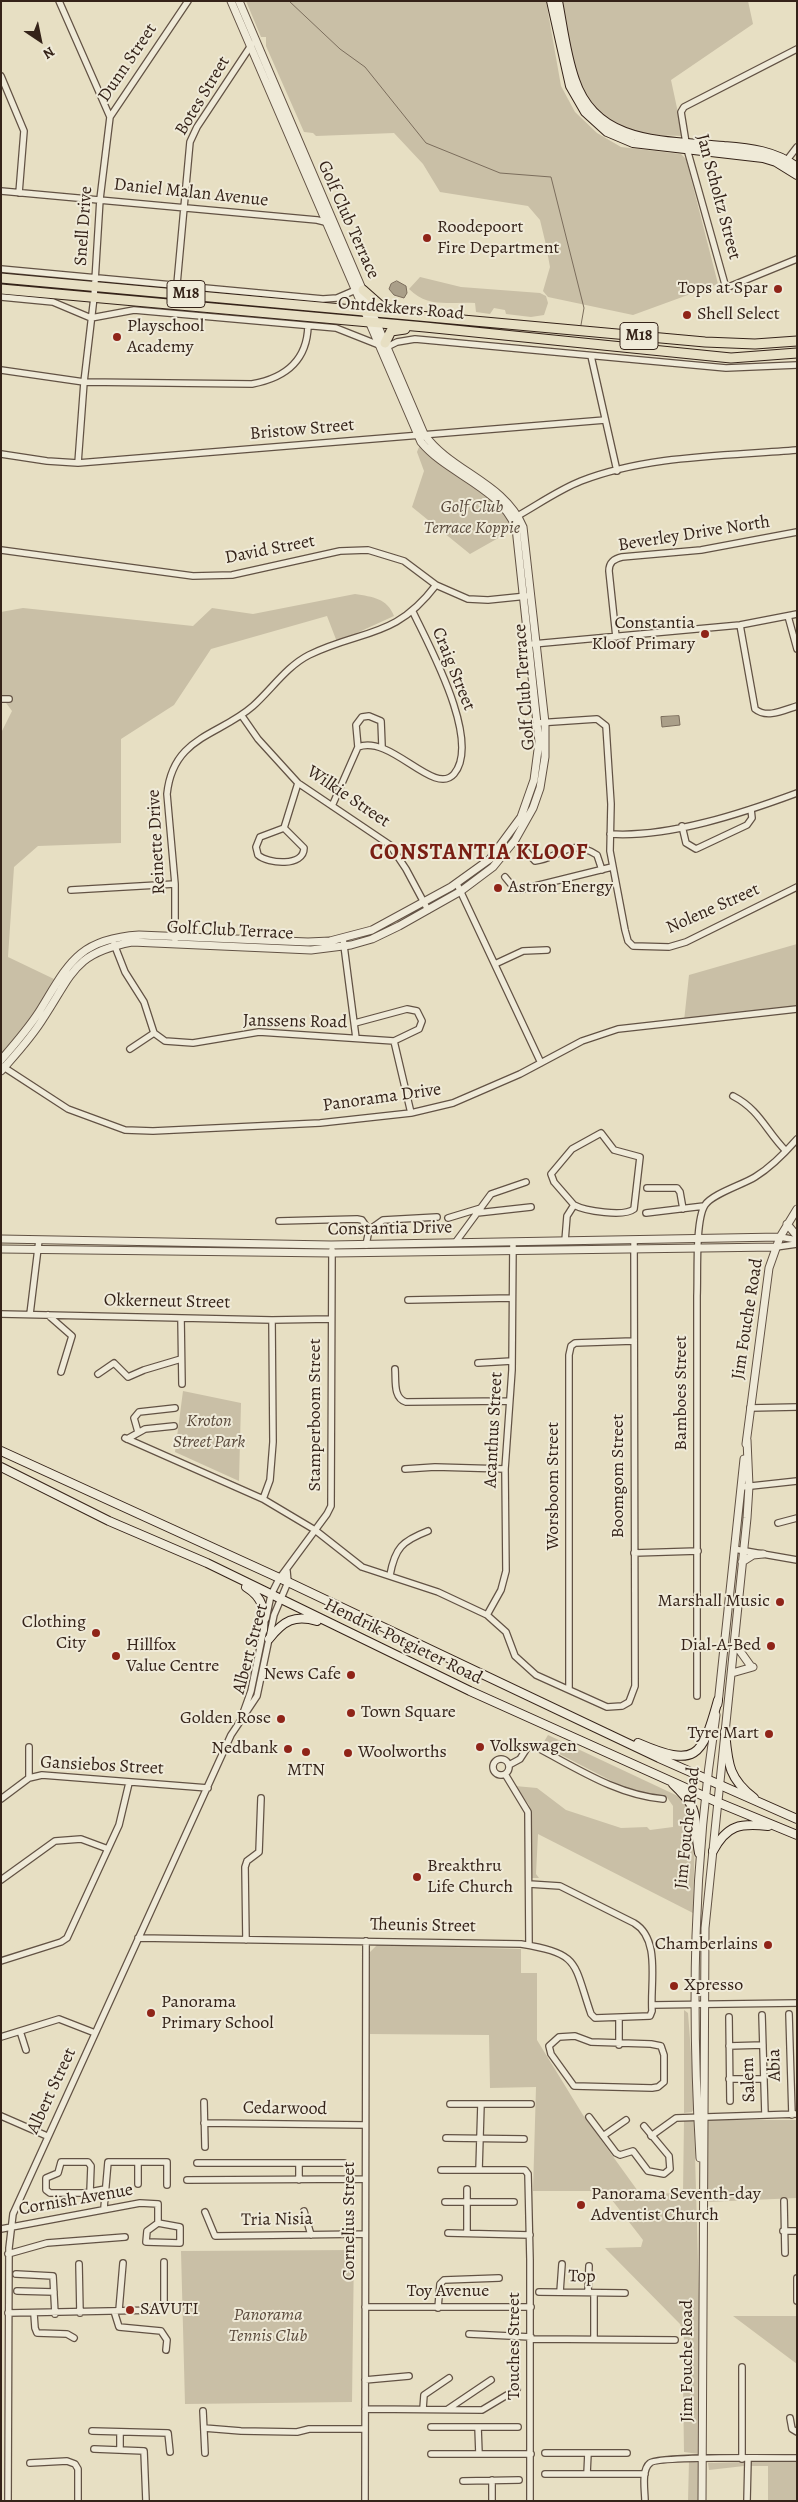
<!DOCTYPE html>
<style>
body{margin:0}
#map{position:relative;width:798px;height:2502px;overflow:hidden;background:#e7dfc3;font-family:Alegreya,serif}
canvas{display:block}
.frame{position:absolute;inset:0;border:2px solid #352319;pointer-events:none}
.north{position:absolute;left:15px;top:15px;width:50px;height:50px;-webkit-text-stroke:4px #efead8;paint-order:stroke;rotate:146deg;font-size:14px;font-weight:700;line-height:20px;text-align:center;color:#352319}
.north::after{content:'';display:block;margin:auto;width:18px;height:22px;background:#352319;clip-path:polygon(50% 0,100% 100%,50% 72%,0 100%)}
</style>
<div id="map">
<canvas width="798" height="2502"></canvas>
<div class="frame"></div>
<div class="north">N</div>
</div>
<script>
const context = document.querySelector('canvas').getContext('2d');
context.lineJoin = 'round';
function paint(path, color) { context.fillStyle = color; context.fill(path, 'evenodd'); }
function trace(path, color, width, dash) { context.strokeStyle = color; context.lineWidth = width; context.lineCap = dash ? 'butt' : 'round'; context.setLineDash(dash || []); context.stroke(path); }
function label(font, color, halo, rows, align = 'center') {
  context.font = font + ' Alegreya,serif'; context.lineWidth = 4; context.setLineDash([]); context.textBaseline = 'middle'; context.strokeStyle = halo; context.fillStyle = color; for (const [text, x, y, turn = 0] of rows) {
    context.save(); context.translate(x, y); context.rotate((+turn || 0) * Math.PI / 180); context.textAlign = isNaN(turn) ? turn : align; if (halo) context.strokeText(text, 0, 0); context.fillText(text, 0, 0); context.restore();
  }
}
const green = new Path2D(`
 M246,1h300l15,85 14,26 22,21 24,14 60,7 5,5 32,125 -85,31 -85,-18 -5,-6 7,-24 -4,-22 -6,-25 -12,-14 -88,-14 -17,-28 -29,-31 -78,3 -3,-3 -9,-1 -38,-86v-9h-5z
 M561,1h187l5,23 -82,56 12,56c-17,-1 -36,0 -53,-5 -58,-16 -61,-80 -69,-130z
 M420,277l41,10 79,6 6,3 2,7 -4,12 -13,2 -25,-3 -1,-4 -11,-2 -4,6 -14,-2 -1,-9c-26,-2 -46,6 -66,-14z
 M421,442l70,55 25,31 -46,26 -58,-47 12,-36 -7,-19z
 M355,594c18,3 32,4 39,22l-57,26 -10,-26 -116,33 -37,56 -53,34v104l-83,3 -24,21 -6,90 46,22 -18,32 -35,43v-321l11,-22 -11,-15v-84l22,-4 170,18 19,-18 41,6z
 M797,944v63l-113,14 5,-46z
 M183,1391l58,12 -2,78 -64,-29z
 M548,1735l132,62 10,12 5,21 -2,83 -155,-79 -2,40 3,4h-8l1,-60 -3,-13 -14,-19 22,2 29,22 55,18 26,-1 3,3 23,-3v-21l-7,-10 -37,-6 -87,-45z
 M377,1945l144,4v24h16v67l46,75 57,79 43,-1 1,-73 10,-1 5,178v157l-15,-2 -1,-68 4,-1 -1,-18 -3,-1 1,-31 -4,-9 -75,-76 36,-1 2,-7 -38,-49h-72l3,-104 -46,1 -1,-53 -119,-1v-82z
 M684,2010l4,3 7,93 -3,6 -8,1z
 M708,2120h89v78l-90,4z
 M354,2250l-2,152 -167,2 -4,-153z
 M733,2316h64v48z
 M689,2461l11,2 -1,38h-11z
 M797,2461v40h-29v-35h-17v-4z
 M744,2462v4l-35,4 -1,-7z`);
const water = new Path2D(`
 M397,281l9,5 1,7 -3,5 -10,-3 -5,-6 2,-5z
 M679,716l1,9 -18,2 -1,-10z`);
const stream = new Path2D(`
 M289,1l51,48 25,18 61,76 74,30 51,4 33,131 -3,17`);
const minor = new Path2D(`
 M59,1l51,116 -10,82 -6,98 -10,85 -6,81
 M797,49l-113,58 -3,5 6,37 39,139 71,-29
 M1,76l23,55 -5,62
 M110,117l78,-116
 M787,160l10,-13
 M1,191l316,29 12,3
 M1,269l322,30 14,-1 21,-9
 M177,284l13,-142 7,-15 55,-83
 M1,297l52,5 38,16 43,-8 202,18 43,17
 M387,347l10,-5 18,-3 311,29 71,-3
 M591,356l26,115
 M1,370l83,12 168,2c33,-6 55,-23 56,-58
 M1,454l46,7 31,2 527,-43
 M514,518c22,-12 44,-28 67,-37 67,-26 145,-25 216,-31
 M1,550l192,26 39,-1 108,-24 28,-1 36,11 32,24 32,14 20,1 39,-4
 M788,616l9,33
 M740,625l15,84c12,10 29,1 42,-3
 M616,637l-7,-66c0,-9 5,-12 13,-14l79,-7 96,-18
 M533,644l207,-19 57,-11
 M1,699h8
 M242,716l16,23 40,44 92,62 16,24 22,41
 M537,723l60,-4 9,7 5,78 -1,47 15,79 3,11 5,5 36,1 17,-5 111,-55
 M358,747l-2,-22 6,-8 7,-1 12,5 1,25
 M332,806l26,-59c33,-13 76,50 96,27 28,-33 -26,-130 -41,-162
 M682,826l4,17 10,6 51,-24 5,-7 -1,-9
 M284,828l20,20c0,19 -36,16 -46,7l-2,-8 4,-10 24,-9 14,-45
 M610,834c58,4 133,-21 187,-41
 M524,849l11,12c26,-3 34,-24 62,-6l5,15
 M505,877l9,11 5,2 93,-23
 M457,884l84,179
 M71,890l104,-6
 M343,938l13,100
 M175,940v-56l-8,-90c6,-58 52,-58 86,-88 18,-16 34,-40 56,-51 54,-26 86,-16 127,-70
 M114,944l11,28 19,30 10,31 11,8 28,2 66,-11 135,9 25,-12 3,-8 -5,-10 -10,-2 -52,14
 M495,964l28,-13 24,-1
 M394,1041l17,72
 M130,1049l24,-16
 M2,1066l66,43 57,21 28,1 167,-8 91,-10 42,-10 67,-29 62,-33 36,-12 179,-20
 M733,1096c27,14 33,35 53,55
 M647,1188h30l3,4 3,17
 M477,1213l54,-6
 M646,1213l58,-7
 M448,1218l33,-10
 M279,1221l78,-2 5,1 7,10
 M780,1237l17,3
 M565,1241l2,-25 7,-11c11,6 50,12 60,4l6,-52 -26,-7 -13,-17 -29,16 -21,25 3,8 20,23
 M455,1243l36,-49 35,-12
 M366,1245l3,-15 14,-10 54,-3
 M776,1247l21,-3
 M408,1300l104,-2
 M1,1314l271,6 59,-1
 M30,1314l9,-74
 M48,1315l24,21 -11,36
 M181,1318l1,66
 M478,1363l34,-2
 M395,1369c1,12 -2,29 11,33l102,-1
 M98,1374l16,-11 14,14 16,-7 37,-11
 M750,1408l47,-1
 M138,1432l-4,-14 5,-6 36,-4
 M125,1438l138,61 52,31 47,37 76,25 49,23 19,17 9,24 21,19 71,32 15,-1 7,-4 6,-16 -1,-446
 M127,1439l18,-10 29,-3
 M405,1469l30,-2 70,2
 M742,1487l55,-6
 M263,1499l7,-19 3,-38 -1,-122
 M778,1523l19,-5
 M734,1549l63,11
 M634,1553l64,-2
 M390,1575c5,-27 12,-34 38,-44
 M487,1615l14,-25 5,-19 -1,-102 7,-99 1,-128
 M266,1619l5,-24 8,-16 48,-65 4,-8 1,-256
 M569,1689v-334l2,-9 4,-3 58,-2
 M697,1696v-400c1,-20 -2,-76 8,-91 7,-11 37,-20 50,-28 16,-10 29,-23 42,-38
 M242,1716l9,-25 13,-63
 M29,1747v31
 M493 1767a8 8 0 1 1 16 0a8 8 0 1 1-16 0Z
 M509,1765l11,-6 9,-14 5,1c41,21 82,49 129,53
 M505,1774l23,38 1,133
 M1,1799l28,-21 13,-3 166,13
 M1,1880l54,-39 26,-2 27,10
 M138,1938l383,6c60,10 52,18 70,70l4,4 55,-2 2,-5c-2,-28 9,-72 -18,-88l-74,-37 -31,-2
 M246,1940l-1,-73 2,-6 12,-9 2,-54
 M1,1961l60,-19 6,-4 52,-113 10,-42
 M652,2005l145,-2
 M789,2014l3,101
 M762,2015l3,100
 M729,2017l1,84
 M619,2018v27
 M20,2031l6,19
 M575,2036l16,6 60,2 10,2 3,9v27l-6,5 -6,1 -78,-2 -23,-32 -2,-8 10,-9z
 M1,2037l58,-18 36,14
 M729,2046l34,-1
 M729,2079h35
 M204,2102l1,45
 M450,2104h81
 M1,2116l46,20
 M589,2117l27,36 4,2 13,-4 15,20 16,3 6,-5 -1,-13 -25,-30
 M204,2123l161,2
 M603,2136l23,-16
 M651,2136l25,-18 121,-4
 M446,2138l78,1
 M197,2163h147
 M299,2163v17
 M441,2170h84l3,4 2,86v241
 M479,2170l2,-66
 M187,2180l178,-1
 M138,2184v-22
 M90,2192l1,-26 -3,-4h-27l-3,11 -12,5v12l4,3h35l20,-4
 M784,2201l1,52
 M445,2202h69
 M104,2208l4,-46h59v23
 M304,2211l7,24
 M205,2212l10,24 150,-2
 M158,2223l22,4v16l-34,-1 1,-11z
 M1,2229l139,-26 18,1v19
 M783,2231h14
 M448,2233l82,2
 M467,2233v-44
 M8,2254l39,-11 78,-6
 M79,2264l1,49
 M16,2274l37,2 2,38
 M797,2278v23
 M17,2291l37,1
 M539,2292l86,1
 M560,2292l2,-28
 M588,2292l1,-26
 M365,2307h166
 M438,2308l2,-24 4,-4 55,-2
 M119,2310l4,-47
 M114,2311l5,16 42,4 6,9 -1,10
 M8,2313l152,-3 4,-5v-43
 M34,2314l1,14 2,5 30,1 7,4
 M469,2334l62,3
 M531,2339l144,1
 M594,2339v-46
 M742,2367v92
 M365,2380l44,-4
 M365,2409l117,1 35,-21
 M423,2409l1,-14 25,-17
 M448,2409l43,-29
 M203,2411l2,42
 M790,2418l2,11 5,3
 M431,2427h87
 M478,2427l1,27
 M204,2428l37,3 56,1 12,-3h56
 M92,2431l76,2 2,19
 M120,2432v17
 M94,2449l50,2 2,50
 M545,2453h82
 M431,2454h100
 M30,2463l37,-2 8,3 3,5v32
 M545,2474h100
 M587,2474l1,-21
 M492,2480v21
 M463,2481l56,-1
 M8,2501l1,-253 4,-34 218,-479 26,-39 17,-81 14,-33 -1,-11
 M365,2501l1,-560
 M645,2501c0,-10 -4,-31 5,-38 7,-7 127,-5 147,-5
 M747,2501l1,-42`);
const tertiary = new Path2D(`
 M1,1060c13,-15 27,-31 38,-48 29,-47 38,-73 100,-77l169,7 22,-1 42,-11 79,-43 39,-28 31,-42 13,-37 5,-38 -23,-214c-16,-41 -69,-54 -95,-86l-190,-441
 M1,1071c15,-17 31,-34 43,-54 29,-44 30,-64 88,-75l179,8 40,-5 21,-6 27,-13 62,-35 32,-24 22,-27 18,-32 7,-20 5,-31v-34l-22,-196c-19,-45 -72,-55 -99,-93l-185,-433
 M787,1224l10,12
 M1,1239l330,6 449,-8
 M1,1249l331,4 444,-6
 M746,1444l23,-176 11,-31 17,-28
 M742,1562l11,-7 10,-1
 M735,1644l15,21
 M732,1673l21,-6
 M718,1704l26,-245
 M700,2158c-9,-152 -7,-292 16,-443
 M702,2501l3,-573 42,-410 2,-32 -2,-46`);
const secondary = new Path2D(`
 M551,1l19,85 15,26 22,20 26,11 130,15 13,4 21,13
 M558,1c5,26 8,54 17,79 22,66 92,60 149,66 27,2 51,5 73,21
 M1,1451l287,131 371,176 138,61
 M1,1467l108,54 98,42 263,128 247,111 80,33
 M246,1587c18,11 19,24 17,43
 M269,1639c14,-18 26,-25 48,-18
 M725,1732c3,31 3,46 29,66
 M638,1743c58,25 64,15 80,-43
 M673,1784c31,29 19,33 26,69
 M713,1851c14,-26 27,-28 55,-25`);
const primary = new Path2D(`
 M1,278l704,64 50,2 42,-3
 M1,289l424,38 306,31 66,-5
 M363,290l18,16 11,3
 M385,343l6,-12 14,-2`);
const markers = [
 [427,238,5,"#8f2418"],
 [778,289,5,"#8f2418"],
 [687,315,5,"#8f2418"],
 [117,337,5,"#8f2418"],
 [705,634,5,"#8f2418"],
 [498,888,5,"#8f2418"],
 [780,1602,5,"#8f2418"],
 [96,1633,5,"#8f2418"],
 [771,1646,5,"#8f2418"],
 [116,1656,5,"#8f2418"],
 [351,1675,5,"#8f2418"],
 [351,1713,5,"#8f2418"],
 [281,1719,5,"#8f2418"],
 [769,1734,5,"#8f2418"],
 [480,1747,5,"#8f2418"],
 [288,1749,5,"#8f2418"],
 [306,1752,5,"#8f2418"],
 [348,1753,5,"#8f2418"],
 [417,1877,5,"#8f2418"],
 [768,1945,5,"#8f2418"],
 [674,1986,5,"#8f2418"],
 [151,2013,5,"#8f2418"],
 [581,2205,5,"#8f2418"],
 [130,2310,5,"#8f2418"]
];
const shields = [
 [186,294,38],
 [639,336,38]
];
const shieldNames = [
 ["M18",186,294],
 ["M18",639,336]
];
const streetNames = [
 ["Dunn Street",128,63,-56],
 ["Botes Street",203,96,-59],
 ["Daniel Malan Avenue",191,193,6],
 ["Jan Scholtz Street",718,197,75],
 ["Golf Club Terrace",348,220,66],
 ["Snell Drive",84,226,-86],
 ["Ontdekkers Road",401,309,5],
 ["Bristow Street",302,430,-5],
 ["Beverley Drive North",694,534,-9],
 ["David Street",270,550,-11],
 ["Craig Street",453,669,68],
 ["Golf Club Terrace",525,687,-94],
 ["Wilkie Street",348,797,34],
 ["Reinette Drive",157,842,-93],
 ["Nolene Street",713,909,-24],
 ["Golf Club Terrace",230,931,3],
 ["Janssens Road",295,1022,1],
 ["Panorama Drive",382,1098,-8],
 ["Constantia Drive",390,1229,-1],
 ["Okkerneut Street",167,1302,1],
 ["Jim Fouche Road",748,1319,-81],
 ["Bamboes Street",682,1393,-90],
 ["Stamperboom Street",316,1415,-90],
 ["Acanthus Street",494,1430,-87],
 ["Boomgom Street",619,1476,-90],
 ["Worsboom Street",554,1486,-90],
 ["Hendrik Potgieter Road",403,1642,26],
 ["Albert Street",251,1649,-75],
 ["Gansiebos Street",102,1766,3],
 ["Jim Fouche Road",688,1828,-84],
 ["Theunis Street",423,1926,1],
 ["Abia",775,2065,-91],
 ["Salem",749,2080,-92],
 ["Albert Street",52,2091,-65],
 ["Cedarwood",285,2109,1],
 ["Cornish Avenue",76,2200,-10],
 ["Tria Nisia",277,2220,-1],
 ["Cornelius Street",350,2221,-90],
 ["Top",582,2277,1],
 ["Toy Avenue",448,2292],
 ["Touches Street",515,2346,-90],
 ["Jim Fouche Road",688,2361,-90]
];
const poiNames = [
 ["Roodepoort",437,228],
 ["Fire Department",437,249],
 ["Tops at Spar",768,289,"right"],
 ["Shell Select",697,315],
 ["Playschool",127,327],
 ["Academy",127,348],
 ["Constantia",695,624,"right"],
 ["Kloof Primary",695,645,"right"],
 ["Astron Energy",508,888],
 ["Marshall Music",770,1602,"right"],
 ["Clothing",86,1623,"right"],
 ["City",86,1644,"right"],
 ["Hillfox",126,1646],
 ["Value Centre",126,1667],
 ["Dial-A-Bed",761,1646,"right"],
 ["News Cafe",341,1675,"right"],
 ["Town Square",361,1713],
 ["Golden Rose",271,1719,"right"],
 ["Tyre Mart",759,1734,"right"],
 ["Volkswagen",490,1747],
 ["Nedbank",278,1749,"right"],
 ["Woolworths",358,1753],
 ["MTN",306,1771,"center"],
 ["Breakthru",427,1867],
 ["Life Church",427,1888],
 ["Chamberlains",758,1945,"right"],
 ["Xpresso",684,1986],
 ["Panorama",161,2003],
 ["Primary School",161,2024],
 ["Panorama Seventh-day",591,2195],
 ["Adventist Church",591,2216],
 ["SAVUTI",140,2310]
];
const parkNames = [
 ["Golf Club",472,508],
 ["Terrace Koppie",472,529],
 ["Kroton",209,1422],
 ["Street Park",209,1443],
 ["Panorama",268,2316],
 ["Tennis Club",268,2337]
];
const districtNames = [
 ["CONSTANTIA KLOOF",479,854]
];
paint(green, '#c9bfa6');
paint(water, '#aa9f89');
trace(water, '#7b6d5c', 1);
trace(stream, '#7b6d5c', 1);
trace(minor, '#625244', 8);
trace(tertiary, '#625244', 9);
trace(secondary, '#352319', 10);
trace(primary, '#352319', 11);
trace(minor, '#efead8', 5.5);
trace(tertiary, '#efead8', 7);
trace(secondary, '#efead8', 8);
trace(primary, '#e7dfc3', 9);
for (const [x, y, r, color] of markers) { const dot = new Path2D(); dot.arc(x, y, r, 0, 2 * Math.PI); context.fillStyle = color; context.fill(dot); trace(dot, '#efead8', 2); }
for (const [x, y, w] of shields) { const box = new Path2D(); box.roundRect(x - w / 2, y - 13.5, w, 27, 4); context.fillStyle = '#efead8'; context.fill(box); trace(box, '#352319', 1); }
label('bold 16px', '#352319', null, shieldNames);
label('18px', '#352319', '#efead8', streetNames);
label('18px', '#352319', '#efead8', poiNames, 'left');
label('italic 18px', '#5a4a3c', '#efead8', parkNames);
context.letterSpacing = '1px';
label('bold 22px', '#7a1f14', '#efead8', districtNames);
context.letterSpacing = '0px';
</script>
